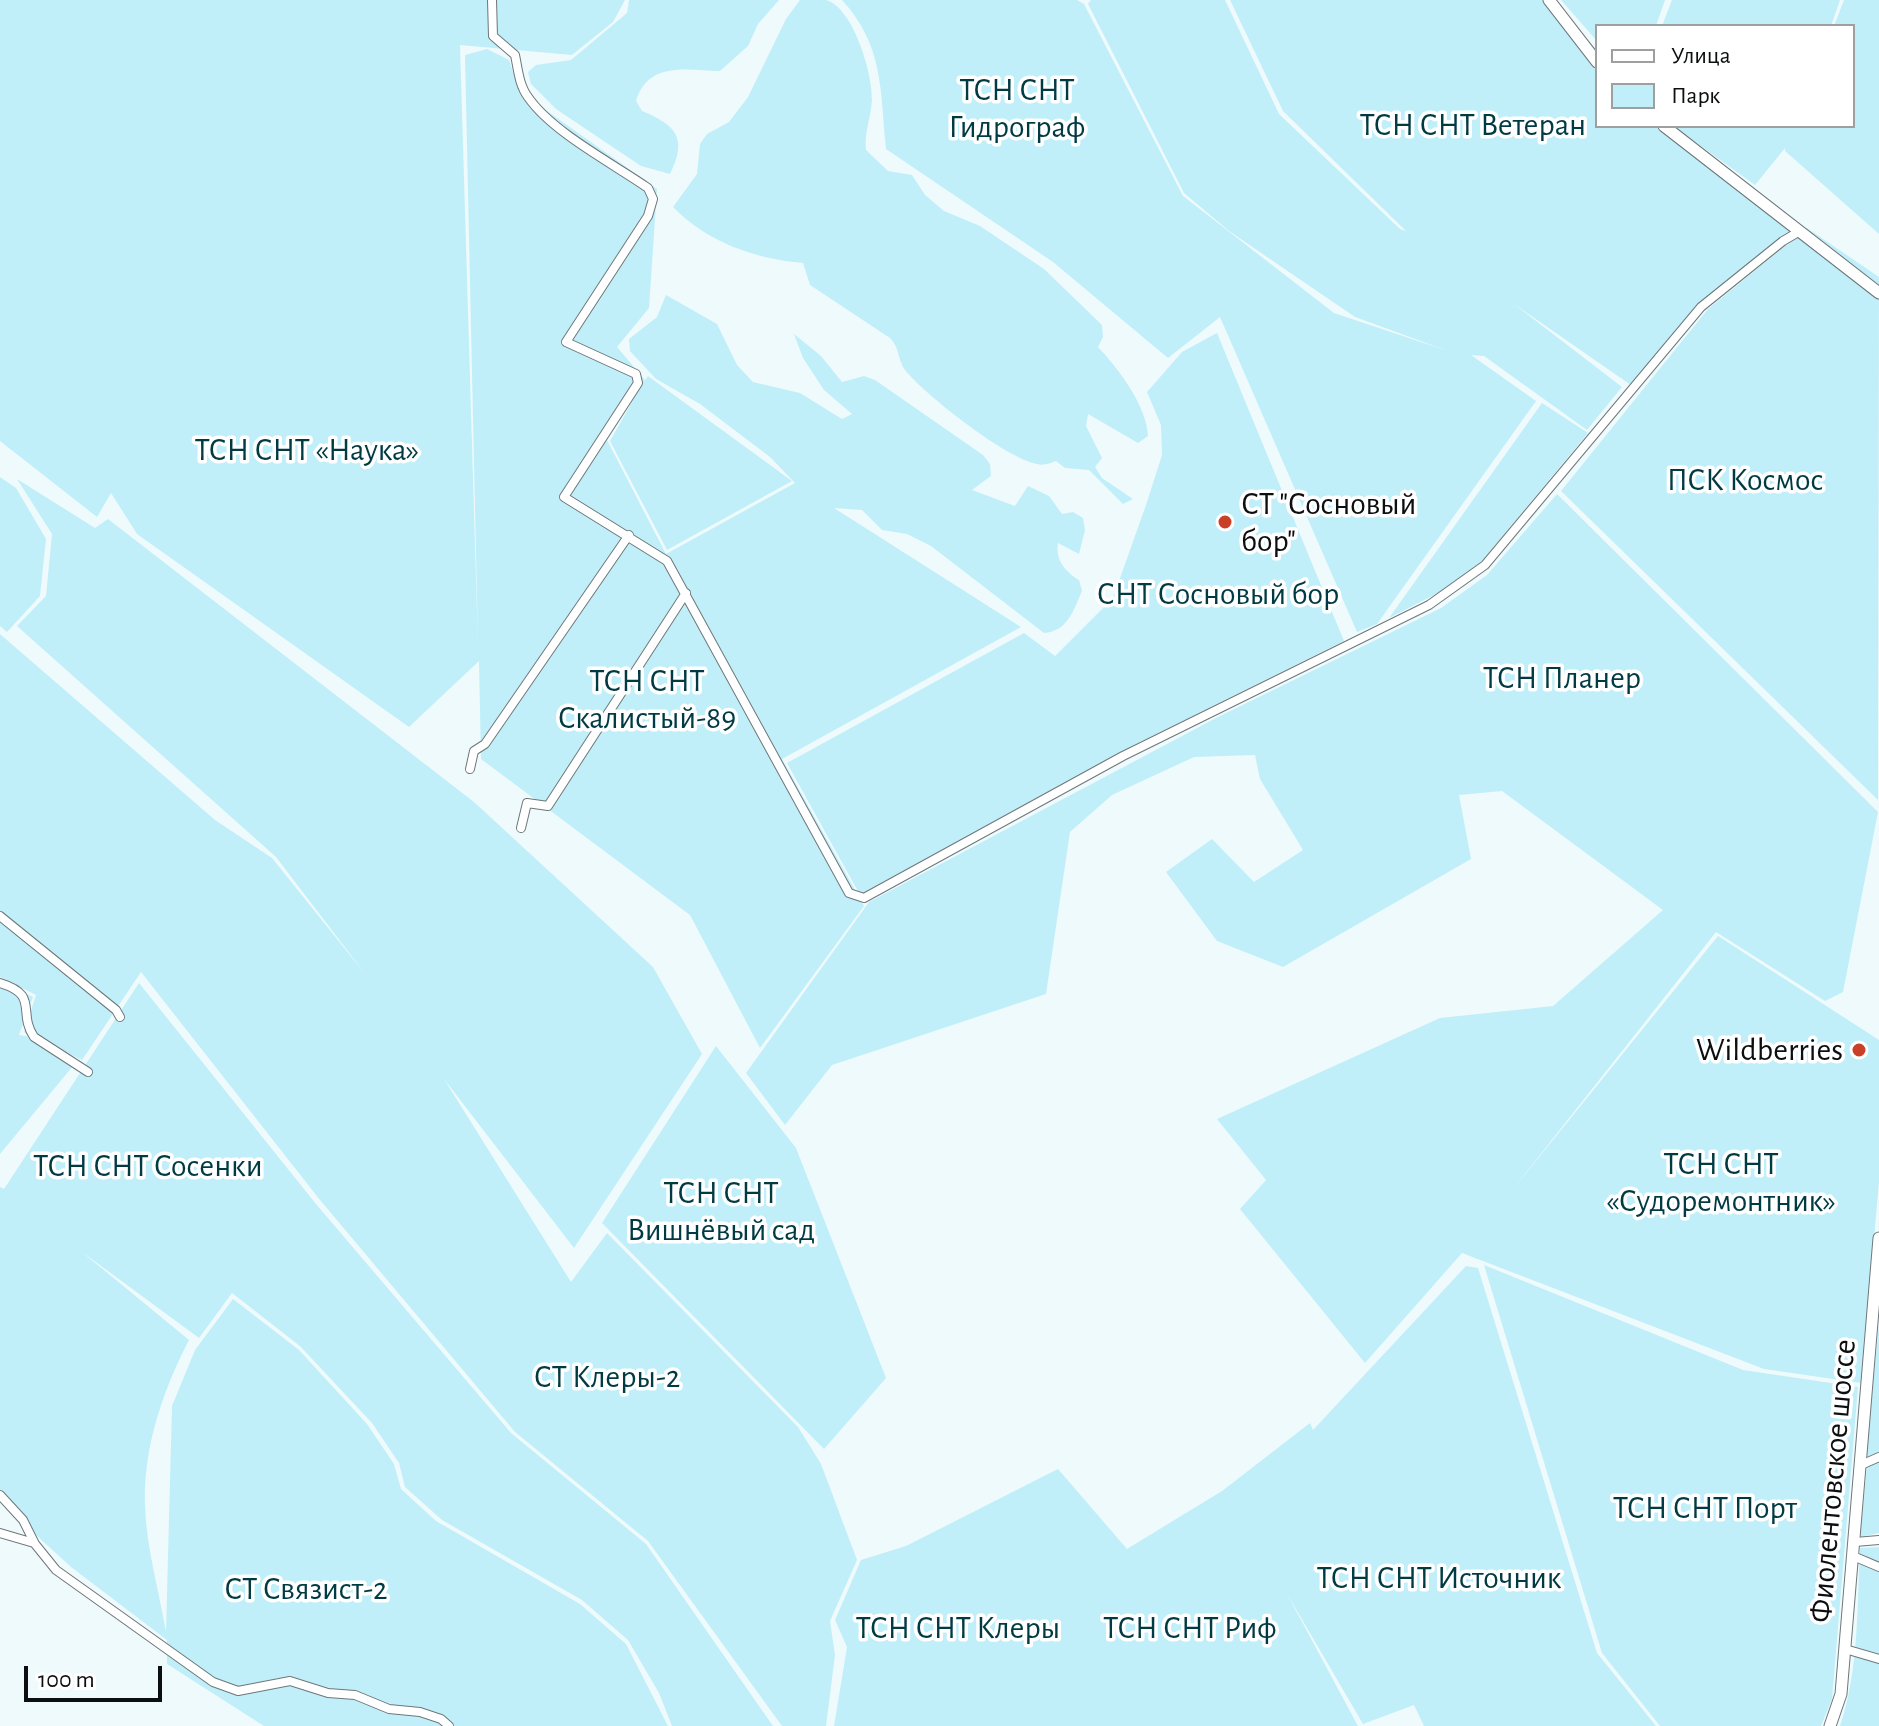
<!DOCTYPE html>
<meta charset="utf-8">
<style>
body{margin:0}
#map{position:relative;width:1879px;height:1726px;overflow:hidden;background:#effafc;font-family:"Alegreya Sans",sans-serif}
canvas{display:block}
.legend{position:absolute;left:1595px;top:24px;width:260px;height:104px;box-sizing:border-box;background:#fff;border:2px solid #9e9f9f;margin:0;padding:10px 14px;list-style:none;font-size:24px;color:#0c0f10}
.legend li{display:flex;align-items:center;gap:16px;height:40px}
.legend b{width:40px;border:2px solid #9e9f9f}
.scale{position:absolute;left:24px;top:1666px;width:138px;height:36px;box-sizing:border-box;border:4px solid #0c0f10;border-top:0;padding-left:10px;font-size:24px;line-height:28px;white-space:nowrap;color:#0c0f10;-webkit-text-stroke:6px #fff;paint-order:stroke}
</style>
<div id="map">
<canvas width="1879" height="1726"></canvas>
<ul class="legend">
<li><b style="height:10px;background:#fff"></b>Улица</li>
<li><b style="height:22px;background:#c0eff9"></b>Парк</li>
</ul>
<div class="scale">100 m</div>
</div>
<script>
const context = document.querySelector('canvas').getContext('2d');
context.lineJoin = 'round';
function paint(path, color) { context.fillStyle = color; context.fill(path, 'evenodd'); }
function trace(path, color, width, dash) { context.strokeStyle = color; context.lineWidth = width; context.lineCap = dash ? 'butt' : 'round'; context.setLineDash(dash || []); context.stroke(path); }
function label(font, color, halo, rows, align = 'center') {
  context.font = font + ' "Alegreya Sans",sans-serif'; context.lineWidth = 7; context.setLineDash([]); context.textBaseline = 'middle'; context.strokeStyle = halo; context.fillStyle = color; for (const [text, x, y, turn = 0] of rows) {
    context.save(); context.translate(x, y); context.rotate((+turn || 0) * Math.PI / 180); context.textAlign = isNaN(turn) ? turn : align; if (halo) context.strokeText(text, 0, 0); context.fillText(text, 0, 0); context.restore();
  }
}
const green = new Path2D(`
 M0,0h625l-12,22 -41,33 -112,-10 18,600 -13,-590 22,-6 22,11 10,31 138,98 -8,119 -32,39 28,33 3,-4 144,105 -125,69 -57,-109 26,-46 -29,45 59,114 129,-71 -25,-26 -70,-53 -44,-25 -26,-28 -1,-12 28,-22 9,-22 51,29 20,41 16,17 47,11 42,26 10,-5 -28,-24 -21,-32 -9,-24 27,22 21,26 22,-6 11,4 108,75 7,9 1,12 -19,14 43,16 13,-20 21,10 13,18 11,-2 10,6 2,12 -6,24 -21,-11c-3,16 7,29 21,37l3,11c-9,20 -14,40 -38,42l-113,-87 -24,-12 -25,-4 -20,-20 -28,-2 187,119 -239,132 82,147 -104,142 -70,-133 -209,-156 -2,-98 -70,66 -272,-193 -26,-41 -14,24 -97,-76z
 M629,0h150l-21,24 -10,22 -28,25c-34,-1 -72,-10 -84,30l6,10c34,14 46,27 28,63l-29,-8 -85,-57 -25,-25 -3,-12 8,-7 35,-5 56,-47z
 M800,0c8,0 19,0 26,0 27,7 47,74 46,100 -1,18 -8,32 -6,50l22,21 24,4 13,20 19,16 36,15 64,43 58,56 1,12 -5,10c20,21 49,59 50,89l-10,7 -50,-29 -2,12 16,32 -7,9 7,11 31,21 -10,5 -34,-34 -24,-2 -9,-7c-6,2 -12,5 -19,3 -30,-5 -112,-69 -132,-94 -8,-11 -5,-22 -15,-32l-80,-53 -7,-22c-48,-4 -96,-21 -130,-56l24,-33 3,-30 7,-10 22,-12 19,-25 38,-78z
 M842,0h235l7,4 99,192 151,117 114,38 -93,-34 -126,-86 -45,-38 -96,-189 3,-4h134l54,114 121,115 6,2 -123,-120 -53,-111h320l47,50v76h74l132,101 -100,82 -65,81 -124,-86 108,83 -35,43 -103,-74 -13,-1 65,46 -159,223 -20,8 -137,-315 -52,41 -115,-96 -167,-113c-6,-59 -2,-103 -44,-149z
 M1561,0h104l-9,26h-59v15z
 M1672,0h168l-9,26h-169z
 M1844,0h35v234l-94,-83v-3l-30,37 -82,-59h180v-100h-19z
 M1807,228l72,49 -1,523 -317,-309 147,-182z
 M1217,333l127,308 -210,104 -274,150 -73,-132 237,-130 31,23 58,-58 33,-93 16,-50 -1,-30 -14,-33 35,-40z
 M1542,403l46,30 -107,129 -39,29 -53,27z
 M0,477l16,11 30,51 -6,57 -33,36 -7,-6z
 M17,479l78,49 13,-9 366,283 179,165 49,87 -128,194 -130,-169 127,203 36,-49 191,194 23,37 36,96 -27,61 5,34 -9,71h-44l-134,-185 -133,-109 -195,-232 -179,-228 -59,88 -58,-28 12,-37 -36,-18v-343l215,186 57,38 94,117 -90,-118 -259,-231 29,-30 6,-62z
 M1557,494l321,318 -35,180 -18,9 -109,-69 -206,261 208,-257 161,104v142l-18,201 -97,-14 -302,-116 -97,110 -125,-154 26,-29 -49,-61 223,-101 113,-12 110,-96 -161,-119 -43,4 12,64 -188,108 -66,-26 -51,-69 46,-33 42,43 49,-32 -43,-71 -5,-24 -61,2 -82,38 -42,37 -24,162 -214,71 -47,60 -39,-52 123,-171 347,-184 225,-110 46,-33z
 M0,981l33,16 -14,38 12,2 42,29 -73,88z
 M139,983l177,221 195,229 135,111 127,182h-101l-13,-33 -31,-53 -46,-40 -140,-80 -37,-33 -6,-24 -27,-40 -72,-77 -68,-53 -33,45 -117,-86 107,88c-26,50 -46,108 -44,165 1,41 14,86 21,127l6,-226 23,-56 38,-51 66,51 68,74 27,40 7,25 35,32 144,83 46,40 42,82h-404l-97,-62v-24l-96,-73 -71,-65v-315l4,2z
 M716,1046l80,102 90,230 -62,71 -222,-226z
 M1484,1265l259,105 115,17 -26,312 -11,27h-161l-58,-73z
 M1466,1266l12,2 119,385 59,73h-232l-10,-21 -51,19 -77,-132 72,134h-524l13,-79 -12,-27 26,-60 45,-14 152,-77 69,80 95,-58 88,-68 3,7z
 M1879,1325v130l-14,6z
 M1879,1460v73l-19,4 7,-72z
 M1879,1547v179h-39c19,-56 17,-119 20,-178z`);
const street = new Path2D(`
 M492,0l1,36 22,19c3,14 4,30 13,42 24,35 84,66 120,91l5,11 -5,17 -82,126 70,32 2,9 -74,114 103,64 182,332 15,5 259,-142 306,-151 56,-40 216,-258 82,-66 17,-10
 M470,769l4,-18 11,-7 144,-209
 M521,828l6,-25 21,3 138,-213
 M0,916l116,94 4,7
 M0,983c40,12 17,29 34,54l54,35
 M1861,1465l18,-8
 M0,1495l23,25 12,24 21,26 157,112 25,9 52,-10 38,12 27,2 34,14 31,3 21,7 8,7
 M0,1533l34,10
 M1855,1542l24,-2
 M1853,1556l26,11
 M1845,1649l34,10`);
const secondary = new Path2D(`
 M1549,0l48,62
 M1664,126l215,167
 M1830,1726l11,-32 38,-456`);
const markers = [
 [1225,522,8,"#ca3f27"],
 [1859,1050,8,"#ca3f27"]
];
const parkNames = [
 ["ТСН СНТ",1017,90],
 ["Гидрограф",1017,127],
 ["ТСН СНТ Ветеран",1473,125],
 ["ТСН СНТ «Наука»",307,450],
 ["ПСК Космос",1745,480],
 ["СНТ Сосновый бор",1218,594],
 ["ТСН Планер",1562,678],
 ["ТСН СНТ",647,681],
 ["Скалистый-89",647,718],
 ["ТСН СНТ",1721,1164],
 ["«Судоремонтник»",1721,1201],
 ["ТСН СНТ Сосенки",148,1166],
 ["ТСН СНТ",721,1193],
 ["Вишнёвый сад",721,1230],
 ["СТ Клеры-2",607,1377],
 ["ТСН СНТ Порт",1705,1508],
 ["ТСН СНТ Источник",1439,1578],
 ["СТ Связист-2",306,1589],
 ["ТСН СНТ Клеры",958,1628],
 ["ТСН СНТ Риф",1190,1628]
];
const poiNames = [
 ["СТ \"Сосновый",1241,504],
 ["бор\"",1241,541],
 ["Wildberries",1843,1050,"right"]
];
const streetNames = [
 ["Фиолентовское шоссе",1833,1481,-85]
];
paint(green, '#c0eff9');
trace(street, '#6e7779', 10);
trace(secondary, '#6e7779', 13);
trace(street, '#fff', 8);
trace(secondary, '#fff', 11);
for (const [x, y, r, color] of markers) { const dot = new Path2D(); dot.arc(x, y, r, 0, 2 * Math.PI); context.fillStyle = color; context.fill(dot); trace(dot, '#fff', 3); }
label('32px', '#003a43', '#fff', parkNames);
label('32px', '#0c0f10', '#fff', poiNames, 'left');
label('32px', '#0c0f10', '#fff', streetNames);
</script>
